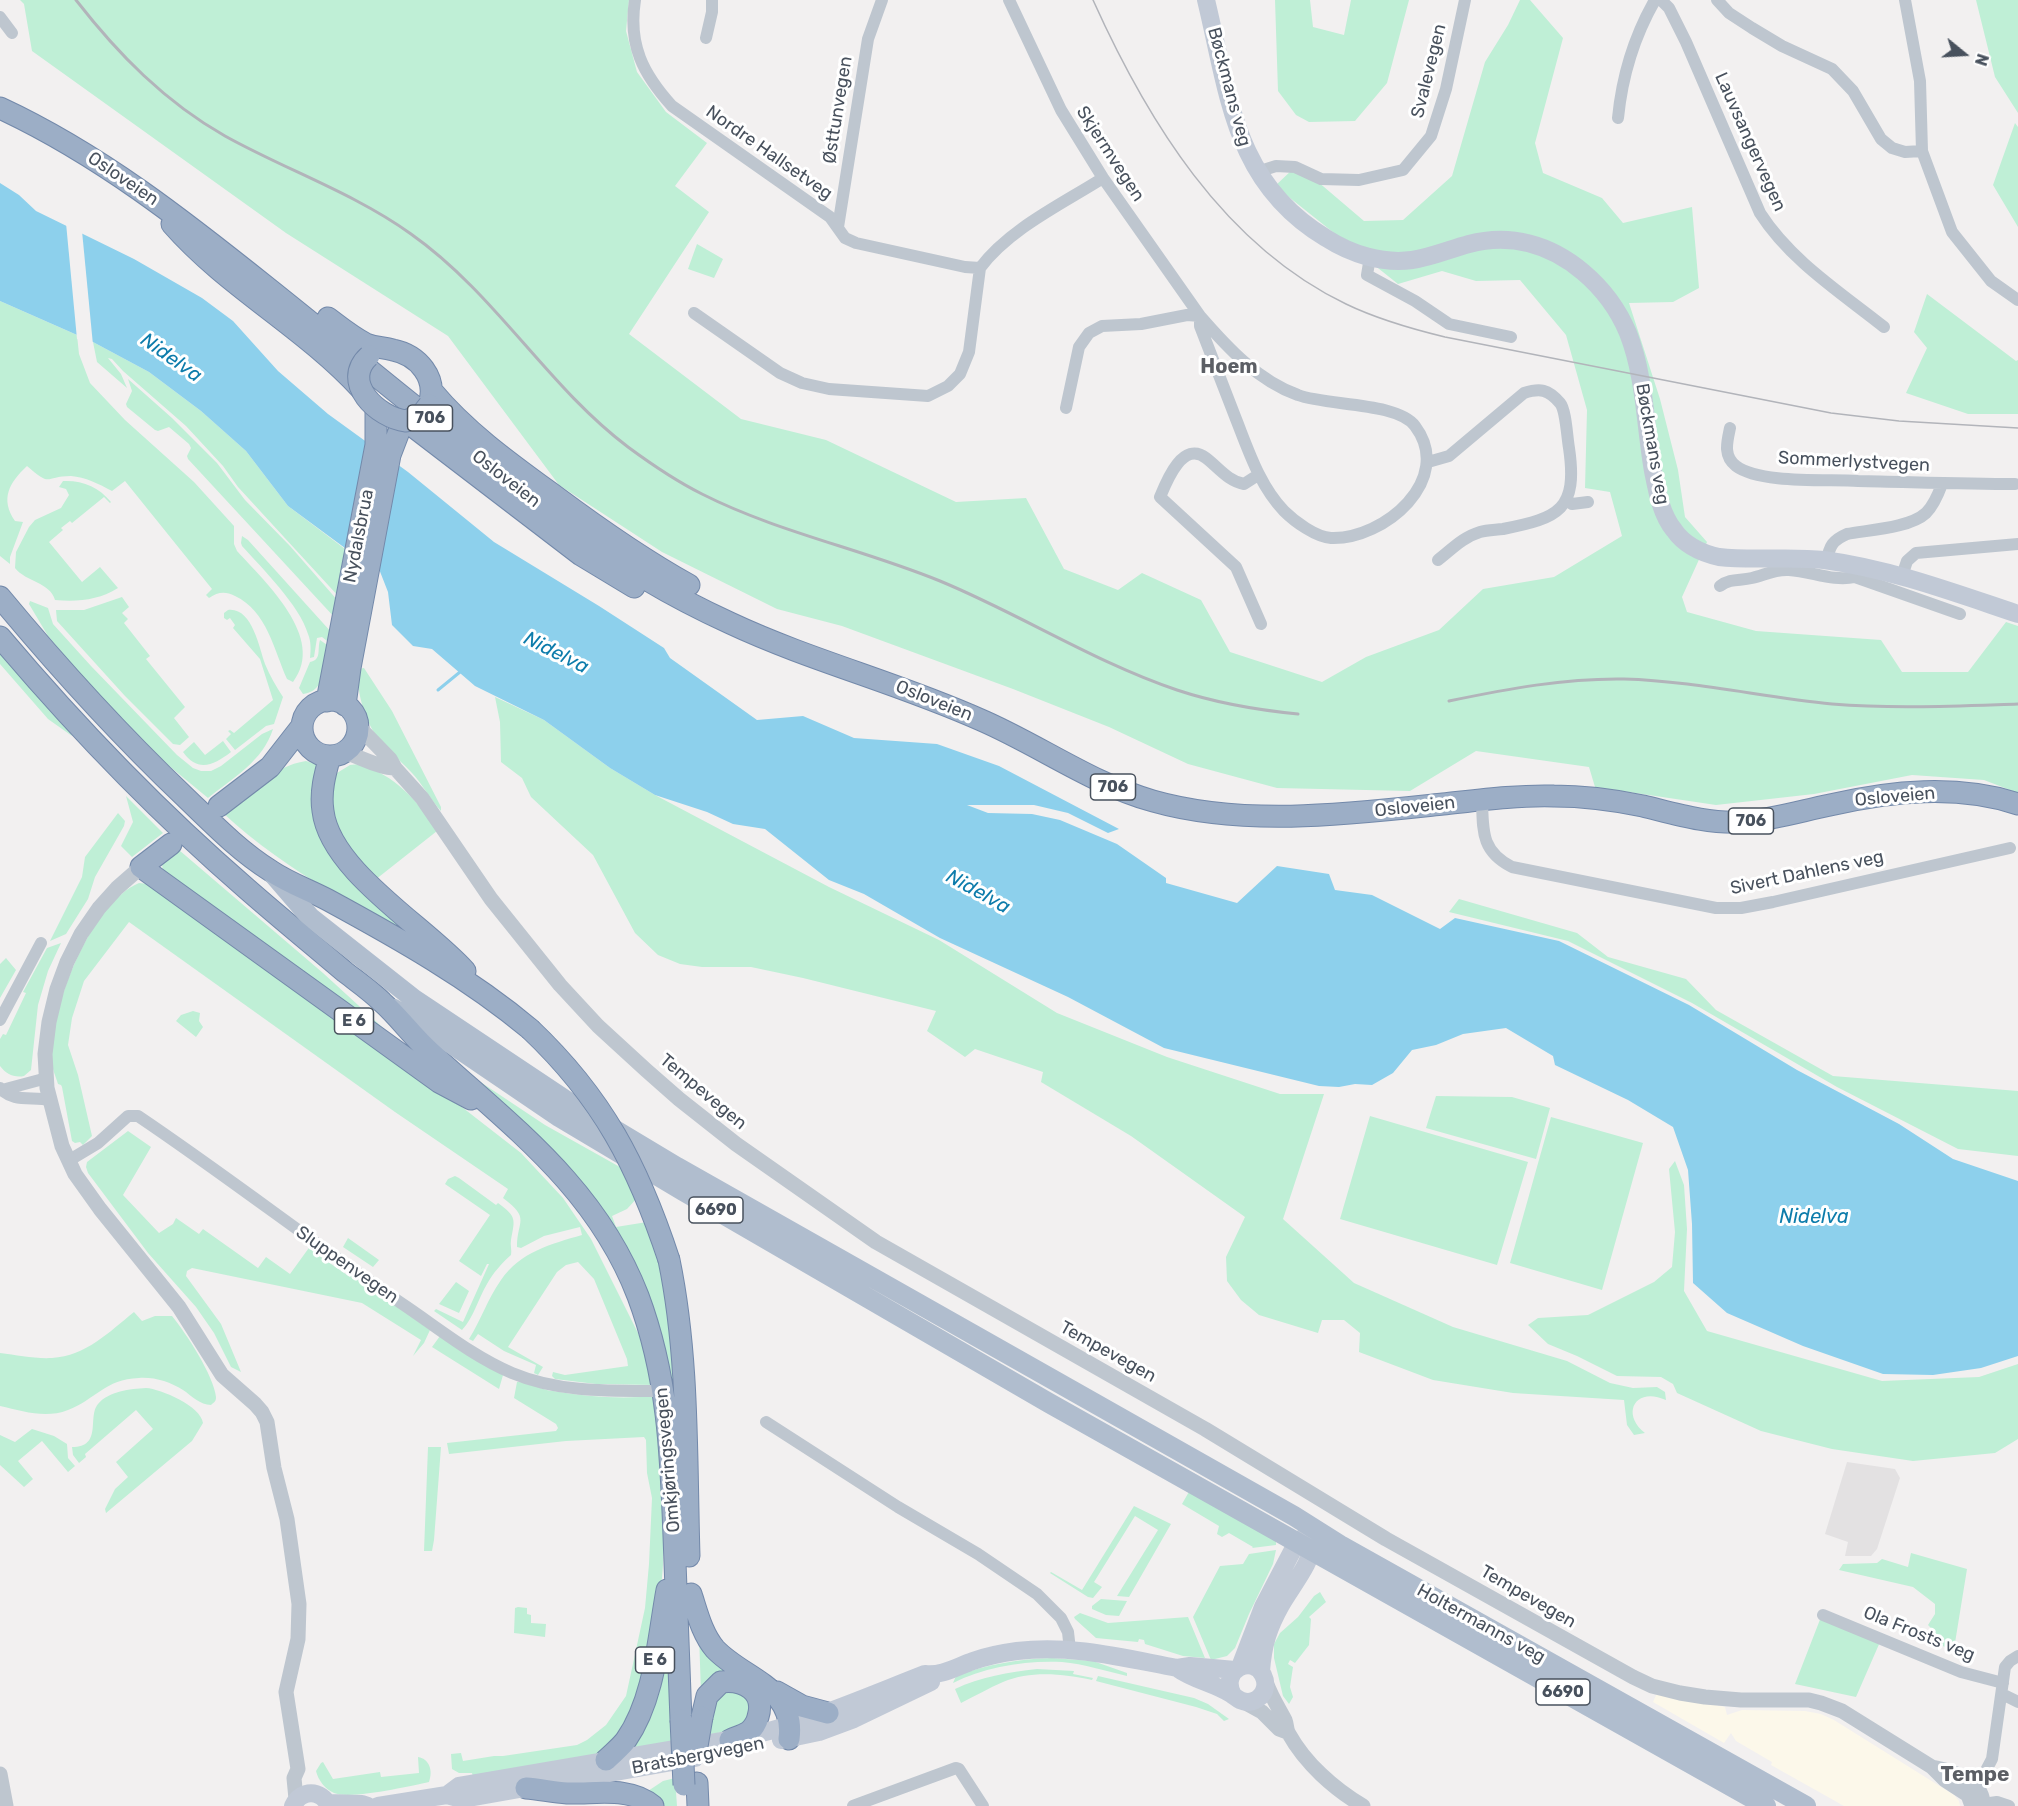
<!DOCTYPE html>
<meta charset="utf-8">
<style>
body{margin:0}
#map{position:relative;width:2018px;height:1806px;overflow:hidden;background:#f2f0f0;font-family:Rubik,sans-serif}
canvas{display:block}
.north{position:absolute;left:1934px;top:24px;width:60px;height:60px;-webkit-text-stroke:4px #fff;paint-order:stroke;rotate:108deg;font-size:16px;font-weight:700;line-height:24px;text-align:center;color:#48515d}
.north::after{content:'';display:block;margin:auto;width:21px;height:27px;background:#48515d;clip-path:polygon(50% 0,100% 100%,50% 72%,0 100%)}
</style>
<div id="map">
<canvas width="2018" height="1806"></canvas>
<div class="north">N</div>
</div>
<script>
const context = document.querySelector('canvas').getContext('2d');
context.lineJoin = 'round';
function paint(path, color) { context.fillStyle = color; context.fill(path, 'evenodd'); }
function trace(path, color, width, dash) { context.strokeStyle = color; context.lineWidth = width; context.lineCap = dash ? 'butt' : 'round'; context.setLineDash(dash || []); context.stroke(path); }
function label(font, color, halo, rows, align = 'center') {
  context.font = font + ' Rubik,sans-serif'; context.lineWidth = 6; context.setLineDash([]); context.textBaseline = 'middle'; context.strokeStyle = halo; context.fillStyle = color; for (const [text, x, y, turn = 0] of rows) {
    context.save(); context.translate(x, y); context.rotate((+turn || 0) * Math.PI / 180); context.textAlign = isNaN(turn) ? turn : align; if (halo) context.strokeText(text, 0, 0); context.fillText(text, 0, 0); context.restore();
  }
}
const commercial = new Path2D(`
 M1657,1693l68,14 2,8 15,-5 63,1 16,3 13,6 120,75 5,6 1,5h-116l-73,-41 1,-3 -36,-21 -5,-8 -7,10 -71,-41z`);
const education = new Path2D(`
 M1847,1462l48,7 5,9 -23,71 -6,7h-26l3,-14 -23,-8z`);
const green = new Path2D(`
 M20,0h609l-3,31 11,41 29,40 41,31 -32,43 34,26 -80,122 112,85 85,21 130,62 70,-4 38,71 54,21 24,-17 59,27 29,52 92,30 44,-25 73,-27 44,-41 71,-12 68,-41 -12,-44 -25,-4 2,-78 -21,-75 -46,-55 -44,1 -34,-10 -44,13 -123,-98 18,-17 24,12 47,40 39,-1 49,-44 33,-114 23,-37 12,-25h10l33,38 -28,105 8,30 59,25 21,25 69,-16 7,81 -26,14 -44,1 31,96 18,71 7,47 22,25 -25,55 5,15 69,19 125,9 21,32h66l38,-50 12,4v167l-34,-13 -72,-5 -98,19 -98,11 -121,-18 -6,-20 -113,-16 -66,40 -133,-3 -89,-24 -79,-37 -96,-38 -171,-63 -65,-17 -115,-57 -103,-67 -111,-149 -162,-103 -254,-182 -8,-47z
 M1275,0h35l3,27 31,8 7,-35h58l-22,83 -32,38 -46,1 -13,-7 -18,-24z
 M1976,0h42v113l-23,-36z
 M2015,123l3,4v100l-25,-42z
 M697,244l26,15 -9,19 -26,-9z
 M1927,294l89,67 2,-1v54h-50l-62,-21 21,-45 -13,-16z
 M0,301l77,34 2,19 11,29 35,37 69,62 40,44v18l3,7c28,31 90,87 56,131l-6,-3c-13,-29 -20,-68 -52,-83 -10,-5 -17,-4 -26,2l-3,-3 6,-6 -87,-108 -13,10c-13,-7 -27,-14 -41,-15 -27,0 -19,12 -44,-10 -18,17 -27,33 -12,55l8,1 -13,35v7l-10,-8z
 M93,342l56,30 52,39 45,40 42,55 61,46 -9,46 -102,-111 -15,-21 -37,-40 -63,-55 -11,-12 -4,-1 13,16 6,14 -30,-26z
 M128,379l44,39 45,45 28,37 45,46 49,56 -3,17 -148,-160 -1,-3 4,-8 -2,-4 -20,-17 -11,4 -3,-1 -28,-23 -1,-3 6,-13z
 M63,481c19,-1 36,6 48,21l-1,1 -6,-6 -32,26 -2,-2 -9,7 2,2 -14,12 33,40 18,-15 18,21c-19,12 -40,14 -63,12 -5,-18 -29,-18 -40,-32l1,-16 13,-25 6,-7 26,-12 8,-13 -3,-6 -7,-2z
 M242,536l6,4 84,93 -1,11 -9,-7 -5,1 -3,19 -4,1c1,-8 1,-17 -2,-24 -8,-28 -46,-66 -66,-88l-1,-3z
 M122,597l7,10 -7,6 6,6 -4,4 26,33 -4,3 39,48 -11,11 15,19 -9,8 -7,-1 -48,-48 -68,-75 -1,-11h28z
 M30,601l18,7 5,16 38,42 86,89 16,13 8,3h10l10,-5 41,-32 11,-5c-10,32 -40,49 -65,69l-40,-33 -79,-80 -41,-49 -19,-32z
 M228,610c24,-3 31,37 37,54 5,12 11,22 18,33l-9,27 -8,2 -31,24 -9,-11 5,-5 -3,-3 2,-1 4,3 39,-33 -13,-41 -27,-31 2,-3 -5,-7 -3,2 -3,-2v-5z
 M320,640l10,7c-4,17 -5,45 -27,47l-4,-6 11,-26c12,-2 7,-13 10,-22z
 M0,653l69,77 3,6 -24,-17 -48,-55z
 M364,668l28,43 49,96v4c-11,-12 -18,-26 -29,-38 -8,-9 -18,-17 -27,-26 -18,-19 -29,-52 -27,-78z
 M495,697l49,23 66,48 45,27 174,92 110,53 118,73 110,44 113,37h44l-41,125 71,64 99,44 114,34 43,22 23,5 24,-1 8,5 1,8c-30,-14 -46,13 -21,33l-11,2 -7,-10 -3,-25 -111,-7 -80,-13 -74,-28 1,-19 -16,-13h-22l-4,13 -59,-18 -18,-15 -14,-19 -1,-24 19,-40 -114,-81 -90,-54 2,-10 -68,-23 -10,8 -38,-26 9,-20 -133,-33 -52,-11h-49l-22,-3 -22,-9 -23,-22 -42,-78 -62,-58 -9,-19 -21,-16 -1,-40z
 M223,741l8,11c-17,13 -33,21 -48,0l11,-10 11,13z
 M306,761l13,4 1,63 126,128c-78,-43 -157,-82 -223,-143 25,-20 50,-47 83,-52z
 M360,764c35,12 58,36 77,67l-62,49 -26,-29 -19,-44 3,-27 4,-7 13,-8z
 M126,796l37,37 -31,24 -11,-11 12,-24z
 M118,813l7,8 -1,5 -29,51 -7,22 -22,35 -16,7 32,-64 3,-20z
 M179,850l144,123 82,75 -242,-174 -1,-11z
 M139,883l9,1 292,206 81,63 42,45 28,41 53,106 10,40 -58,-1 -41,-5 -3,-3 1,-4 12,3 63,-9 -1,-7 -33,-80 -16,-17 -12,3 -9,7 -49,75 35,20 -5,8 -4,-2 2,-8 -32,-14 -26,-17 -5,7 -4,-2c12,-19 19,-41 32,-59 19,-28 50,-36 81,-45l-2,-8 -36,9 -23,12 -4,-1c0,-27 14,-28 -14,-49l5,-9 -113,-77 -266,-190 -45,59 -12,37 -4,27 10,30 14,61 -9,9 -3,-3 -5,1 -3,-2 -10,-54 -1,-2 -3,-1c-2,-7 -6,-15 -6,-22 -4,-50 38,-159 87,-179z
 M1459,899l118,34 31,24 78,22 30,31 117,66 185,15v65l-60,-7 -121,-62 -145,-84 -124,-62 -119,-29z
 M61,943l-13,28 -10,34 -7,65 -7,6c-10,2 -18,-2 -24,-10v-27l3,-5 3,1 20,-42 -3,-1 24,-44z
 M6,958l10,12 -16,28v-34z
 M193,1011l7,2 -1,8 4,6 -7,10 -20,-16 5,-6z
 M464,1071l81,54 82,46 11,26 -11,12 -15,7 4,11 31,-5 14,41 10,57 7,122 -40,-166z
 M1436,1096l76,1 38,11 -14,51 -110,-31z
 M1370,1116l158,46 -31,103 -157,-46z
 M1551,1117l92,26 -41,147 -92,-27z
 M128,1131l23,16 -28,48 36,38 14,-9 3,-6 23,16 4,-5 55,39 8,-11 24,17 21,-29 9,6 -2,4 32,22 2,-3 78,56 -6,13 -11,13 8,-16 -59,-37 -170,-35 -5,3 -1,5 35,48 20,48 -10,-5 -17,-34 -18,-26 -48,-54 -60,-80 -2,-6 1,-5z
 M1675,1161l9,24 3,44 -3,62 23,40 175,50 97,-4 39,-13v75l-23,14 -82,8 -81,-12 -71,-18 -84,-38 -4,-9 -12,-7 -44,-1 -40,-20 -29,-12 -20,-19 10,-7 50,-3 66,-33 18,-15 3,-35 -6,-63z
 M455,1176l4,2 37,27 2,-2c19,14 17,16 13,37 -1,5 1,10 0,15 -9,8 -18,18 -24,29 -9,15 -13,33 -25,46l-28,-19 2,-2 27,13 26,-58h-2l-6,12 -22,-15 31,-46 -45,-31 3,-5z
 M348,1238l31,22 -6,7 -30,-20z
 M456,1282l13,9 -10,22 -20,-9z
 M134,1312l8,9 13,-5h17c14,17 42,60 44,81 0,5 -2,5 -5,8 -11,0 -19,-9 -28,-15 -13,-8 -28,-13 -44,-12 -34,1 -44,22 -71,32 -23,9 -45,1 -68,-4v-53c17,2 35,6 52,5 34,-2 57,-26 82,-46z
 M440,1336l63,39 -4,14 -67,-42z
 M517,1382c11,-1 24,8 36,9 34,6 68,8 103,5l8,102 -1,67 -3,37 -6,41 -28,89 -25,22 -128,23 -1,-4h-13l-7,-4 -1,-15 10,-1 2,8 31,-5h9l74,-11 10,-5 19,-15 20,-29 19,-88 4,-44 3,-66 -5,-25 -1,-33 -2,-3 -78,4 -117,13 -2,-11 109,-12 2,-3 -2,-4 -42,-26z
 M146,1388c15,1 55,18 57,35l-11,18 -86,72 -1,-4 10,-20 13,-12 -12,-15 37,-33 -17,-19 -51,44 1,3 -7,6 -6,-8 -1,-8c31,0 15,-30 26,-43 11,-13 32,-15 48,-16z
 M32,1429l22,7 13,8 1,14 7,8 -7,6 -26,-31 -24,20 15,18 -9,8 -24,-22v-30l15,7z
 M428,1447h13l-7,93 -2,11h-8z
 M1190,1490l86,51v4l-24,3 1,-1 -24,-14 -7,4 -5,-3 2,-8 -37,-22z
 M1134,1506l37,18 -42,73 -12,-1 41,-66 -23,-14 -41,66 8,5 -9,11 -5,-1 -38,-24 1,-1 31,18z
 M1276,1550l-3,14 -24,50 -14,34 -8,8 -16,4 -18,-43 27,-51 23,-2 6,-10z
 M1911,1553l56,16 -13,80 -20,-5 -1,-7 2,-5 -7,-7 7,-11v-10l-22,-17 -74,-17 4,-6 34,-1 5,-4 26,8z
 M1320,1592l6,10 -17,15 2,2 -2,26 -14,18 -5,-3 -2,4 5,3 -3,20 3,10 -4,7 -6,-8 -9,-38v-14l6,-11 18,-16 16,-21z
 M1101,1599l26,2 -8,15 -13,-1 -14,-6v-3z
 M669,1605l5,136 -47,9z
 M518,1607l9,1v6l4,1v8l15,1 -1,13 -31,-4 1,-25z
 M1080,1613l28,10 80,-6 17,41 -22,-2 -38,-12 -1,-4 -5,-1 -1,3 -42,-4 -21,-19 -1,-2z
 M1821,1617l59,25 -24,55 -61,-13z
 M699,1635l44,41 -42,17z
 M1052,1658l41,3 34,12v3c-21,-5 -43,-12 -65,-14 -35,-2 -78,5 -109,21l3,-7c32,-12 63,-17 96,-18z
 M1037,1669l37,2 -1,3 20,4 -1,2c-28,-6 -61,-10 -89,2 -14,6 -28,14 -42,21l-6,-14c25,-12 54,-17 82,-20z
 M1098,1676l96,22 14,6 21,15 -5,2 -7,-7 -21,-7 -100,-26z
 M722,1690l21,1 11,21 -15,17 -32,6v-17z
 M418,1757c12,2 15,14 11,25 -19,4 -79,18 -95,11 -9,-4 -16,-13 -18,-22l5,-8 2,-1 10,17 47,-7 1,5 38,-4z
 M675,1778l2,28h-16l-16,-13 18,-12z`);
const water = new Path2D(`
 M0,183l19,12 17,16 98,48 68,39 31,23 45,50 50,43 80,58 86,70 105,64 65,42 6,10 87,62 46,-4 51,22 83,6 62,22 120,63 -11,4 -40,-20 -34,-8h-67l21,8 44,1 28,6 57,24 49,34v5l71,20 40,-37 52,8 6,16 37,5 68,34 15,-11 104,23 130,64 108,65 102,54 54,35 65,22v175l-37,12 -48,7 -50,-1 -80,-28 -76,-33 -34,-30 -1,-59 -4,-54 -15,-43 -45,-27 -73,-35 -2,-9 -47,-28 -43,6 -27,11 -24,5 -19,23 -21,12 -17,-1 -16,3 -20,-1 -155,-38 -96,-51 -128,-59 -76,-44 -35,-14 -64,-51 -32,-5 -26,-12 -52,-17 -45,-27 -66,-48 -69,-34 -43,-37 -19,-3 -21,-21 -4,-33 -9,-23 -30,-18 -61,-45 -42,-55 -45,-40 -52,-39 -56,-30 -93,-41z`);
const pier = new Path2D(`
 M66,223l16,8 11,114 -16,-6z`);
const stream = new Path2D(`
 M438,690l22,-18`);
const minor = new Path2D(`
 M635,0c-7,45 8,74 37,106l158,111 15,21 11,5 109,24 15,1c29,-39 82,-64 123,-90
 M1009,0l52,110 42,68 97,138
 M1661,0l8,8 17,34 74,171c30,47 80,79 124,114
 M1717,0l12,13 23,15 30,18 50,23 21,22 28,48 11,9 13,4 17,-1
 M1905,0l15,81 2,70 30,81 39,49 27,19
 M0,17l12,16
 M706,38l6,-26v-12
 M1618,118c4,-41 17,-83 37,-118
 M1257,172l19,-6 19,1 26,12 38,1 44,-10 28,-34 15,-47 19,-89
 M838,227l30,-188 14,-39
 M1370,257l-3,18 48,26 34,23 62,13
 M694,313l86,60 22,10 27,6 99,7 20,-10 12,-12 9,-22 11,-84
 M1200,316c27,31 58,65 98,79 29,11 99,7 117,31 40,53 -31,114 -84,112 -15,-1 -36,-16 -47,-27 -24,-25 -35,-59 -48,-92 -12,-31 -24,-62 -36,-93z
 M1066,408l13,-61 10,-14 13,-7 39,-2 46,-9 13,1
 M1730,428c-3,14 -7,28 6,38 24,18 92,13 122,15 53,1 104,3 157,3
 M1428,462l21,-6 75,-63c16,-5 24,-4 36,10 6,7 7,34 9,45 9,62 -10,70 -66,81 -8,1 -16,1 -23,3 -17,5 -29,18 -42,28
 M1258,475l-14,9c-16,-3 -25,-16 -38,-26 -23,-18 -39,22 -46,39l76,70 25,57
 M1567,500l5,4 16,-2
 M1827,561c2,-15 6,-21 20,-27 21,-4 63,-6 79,-21 8,-8 12,-18 16,-29
 M1902,576l5,-15 9,-8 102,-9
 M1855,577l105,37
 M1720,586c11,-8 19,-5 32,-8 13,-3 22,-9 37,-8 22,1 44,12 66,7l5,-11
 M1482,800c1,31 -1,51 30,67l204,41h25l32,-6 237,-54
 M0,1020l41,-77
 M0,1088c13,15 32,8 50,12
 M2,1090l45,-12
 M68,1161l30,-18 30,-27h10c89,60 174,126 263,187 36,24 71,53 111,70 45,19 95,18 143,18
 M766,1422l132,85 80,47 59,40 24,24 7,14 2,18
 M1823,1615l138,57 42,11
 M2002,1694l16,8
 M1971,1792l11,-14 10,-19 13,-92 5,-6 8,-5
 M1976,1805l21,-3 12,4
 M853,1806l103,-38 3,1 24,37`);
const tertiary = new Path2D(`
 M357,725l33,34 5,9 27,30 69,101 69,86 38,41 48,44 33,29 57,45 140,98 329,187 181,110 247,138 19,9 28,7 25,4 36,3h68l12,3 21,8 90,56 13,13 23,15 4,11
 M343,752c16,4 36,16 52,16
 M141,867l-24,21 -18,20 -18,26 -14,28 -10,27 -8,33 -4,32 2,34 15,58 13,28 25,35 79,98 43,68 33,29 7,8 5,10 7,46 13,51 12,85 -1,35 -12,53 12,77 -4,9 2,21
 M1266,1682c5,14 12,25 19,38 2,5 1,10 4,14 16,29 45,55 74,72
 M1242,1701l20,11 17,17 8,3
 M1932,1767c21,4 52,13 51,39
 M0,1774l6,32`);
const secondary = new Path2D(`
 M1206,0c23,95 28,183 120,238 25,16 56,26 86,22 20,-3 38,-11 57,-16 41,-11 81,0 114,28 19,16 35,37 45,61 17,43 17,92 25,138 4,20 8,43 21,59 11,16 27,23 45,27 35,4 70,-1 105,3 67,9 131,33 194,54
 M1240,1667l23,-60 34,-65 11,-8
 M1177,1668c16,12 37,15 54,26 6,4 9,8 17,8 6,0 12,-4 15,-9 3,-5 3,-12 0,-18 -10,-21 -44,-5 -30,20
 M1261,1671c2,-26 7,-43 20,-66 12,-21 31,-42 33,-66
 M781,1740l38,-8 35,-13 77,-37
 M447,1795l12,-9 12,-2 279,-48c62,-15 116,-39 175,-62 17,2 31,-7 48,-13 14,-5 29,-8 44,-10 54,-7 107,7 160,17l13,-2 45,4
 M328,1803l34,1 6,2
 M293,1806c8,-17 28,-17 36,0
 M378,1806l69,-11 14,4 12,-2 222,-39`);
const primary = new Path2D(`
 M273,874l37,43 104,82 153,102 110,66 617,349 46,29 466,261
 M394,1009l59,36 106,72 124,74 366,212 717,403`);
const trunk = new Path2D(`
 M0,108c99,46 184,113 269,181 99,79 196,161 298,237 50,38 106,71 163,97 81,38 169,60 251,97 58,25 111,64 172,81 91,26 197,13 290,3 37,-4 74,-9 111,-8 30,0 60,4 89,10 33,8 65,18 99,16 30,-2 59,-11 88,-17 61,-14 127,-21 188,-1
 M172,224c55,63 132,103 189,165
 M328,318c12,9 24,19 38,26 11,4 17,3 27,6 25,5 45,28 36,54
 M432,391c34,41 79,73 123,105 43,32 87,63 134,89
 M406,421l175,134 53,32
 M0,597c58,70 119,137 185,200 27,26 54,54 86,74 18,12 38,19 57,29 70,38 141,78 202,129
 M0,637c76,90 158,175 247,252 32,28 65,55 98,83 13,10 26,19 37,30 17,15 30,34 47,49 83,76 167,136 209,245 30,80 33,157 36,240 2,62 5,123 7,184
 M302 728a28 28 0 1 1 56 0a28 28 0 1 1-56 0Z
 M327,701l49,-256v-37
 M345,705l5,-37 40,-213 13,-34
 M330,756c-5,18 -10,36 -7,55 7,60 103,116 142,160
 M219,806l51,-39 32,-41
 M171,844l-30,23 298,215 32,17
 M669,1260c20,97 17,197 20,296
 M691,1594c6,18 11,40 24,55 28,30 81,38 74,90
 M777,1692l25,14 26,7
 M702,1717l5,-21 14,-14c22,-3 45,9 37,35 -1,5 -5,12 -10,15 -5,4 -13,5 -18,8
 M606,1760c7,-7 15,-13 20,-20 29,-42 32,-101 41,-150
 M697,1783l1,23
 M526,1788c13,1 27,4 41,5 29,1 63,-7 86,13`);
const tram = new Path2D(`
 M1093,0c54,120 130,245 253,304 31,15 66,25 99,33l386,76 68,8 119,7`);
const rail = new Path2D(`
 M76,0c42,54 89,102 149,136 61,34 129,57 186,98 85,60 136,152 217,213 23,17 48,34 74,47 75,38 160,55 238,87 80,33 154,81 237,109 39,13 80,20 121,24
 M1449,701c58,-12 116,-23 175,-22 70,2 138,18 208,25 62,5 124,2 186,0`);
const trunkBridge = new Path2D(`
 M369,356c-29,26 9,62 37,65l16,-7 7,-9
 M530,1029c73,69 108,137 139,231
 M681,1720l3,65
 M696,1752l6,-35`);
const shields = [
 [430,418,45],
 [1113,787,45],
 [1751,821,45],
 [354,1021,39],
 [716,1210,54],
 [655,1660,39],
 [1563,1692,54]
];
const shieldNames = [
 ["706",430,418],
 ["706",1113,787],
 ["706",1751,821],
 ["E 6",354,1021],
 ["6690",716,1210],
 ["E 6",655,1660],
 ["6690",1563,1692]
];
const streetNames = [
 ["Svalevegen",1429,71,-76],
 ["Bøckmans veg",1229,87,75],
 ["Østtunvegen",838,110,-81],
 ["Lauvsangervegen",1750,142,66],
 ["Nordre Hallsetveg",769,153,35],
 ["Skjermvegen",1110,154,57],
 ["Osloveien",123,179,34],
 ["Bøckmans veg",1652,444,80],
 ["Sommerlystvegen",1854,462,3],
 ["Osloveien",506,479,38],
 ["Nydalsbrua",359,536,-79],
 ["Osloveien",934,701,22],
 ["Osloveien",1895,797,-5],
 ["Osloveien",1415,807,-6],
 ["Sivert Dahlens veg",1807,873,-12],
 ["Tempevegen",703,1092,40],
 ["Sluppenvegen",347,1265,35],
 ["Tempevegen",1108,1352,29],
 ["Omkjøringsvegen",668,1460,-95],
 ["Tempevegen",1528,1597,30],
 ["Holtermanns veg",1481,1624,29],
 ["Ola Frosts veg",1919,1634,22],
 ["Bratsbergvegen",698,1756,-11]
];
const waterNames = [
 ["Nidelva",171,358,35],
 ["Nidelva",556,653,27],
 ["Nidelva",978,892,29],
 ["Nidelva",1814,1217]
];
const neighbourhoodNames = [
 ["Hoem",1229,367]
];
const quarterNames = [
 ["Tempe",1975,1775]
];
paint(commercial, '#fcf8ea');
paint(education, '#e3e1e2');
paint(green, '#bfefd6');
paint(water, '#8dd0ec');
paint(pier, '#f2f0f0');
trace(stream, '#8dd0ec', 3);
trace(trunk, '#7389aa', 23);
trace(minor, '#bec6cf', 12);
trace(tertiary, '#bec6cf', 15);
trace(secondary, '#c1c9d6', 18);
trace(primary, '#b0bdce', 20);
trace(trunk, '#9caec6', 21);
trace(tram, '#b2b4ba', 1.5);
trace(rail, '#b2b4ba', 3);
trace(trunkBridge, '#7389aa', 23, []);
trace(trunkBridge, '#9caec6', 21);
for (const [x, y, w] of shields) { const box = new Path2D(); box.roundRect(x - w / 2, y - 13, w, 26, 4.5); context.fillStyle = '#fff'; context.fill(box); trace(box, '#48515d', 1.5); }
label('bold 16px', '#48515d', null, shieldNames);
label('18px', '#48515d', '#fff', streetNames);
label('italic 20px', '#0d7cab', '#fff', waterNames);
label('bold 20px', '#5c5f65', '#fff', neighbourhoodNames);
label('bold 21px', '#5c5f65', '#fff', quarterNames);
</script>
